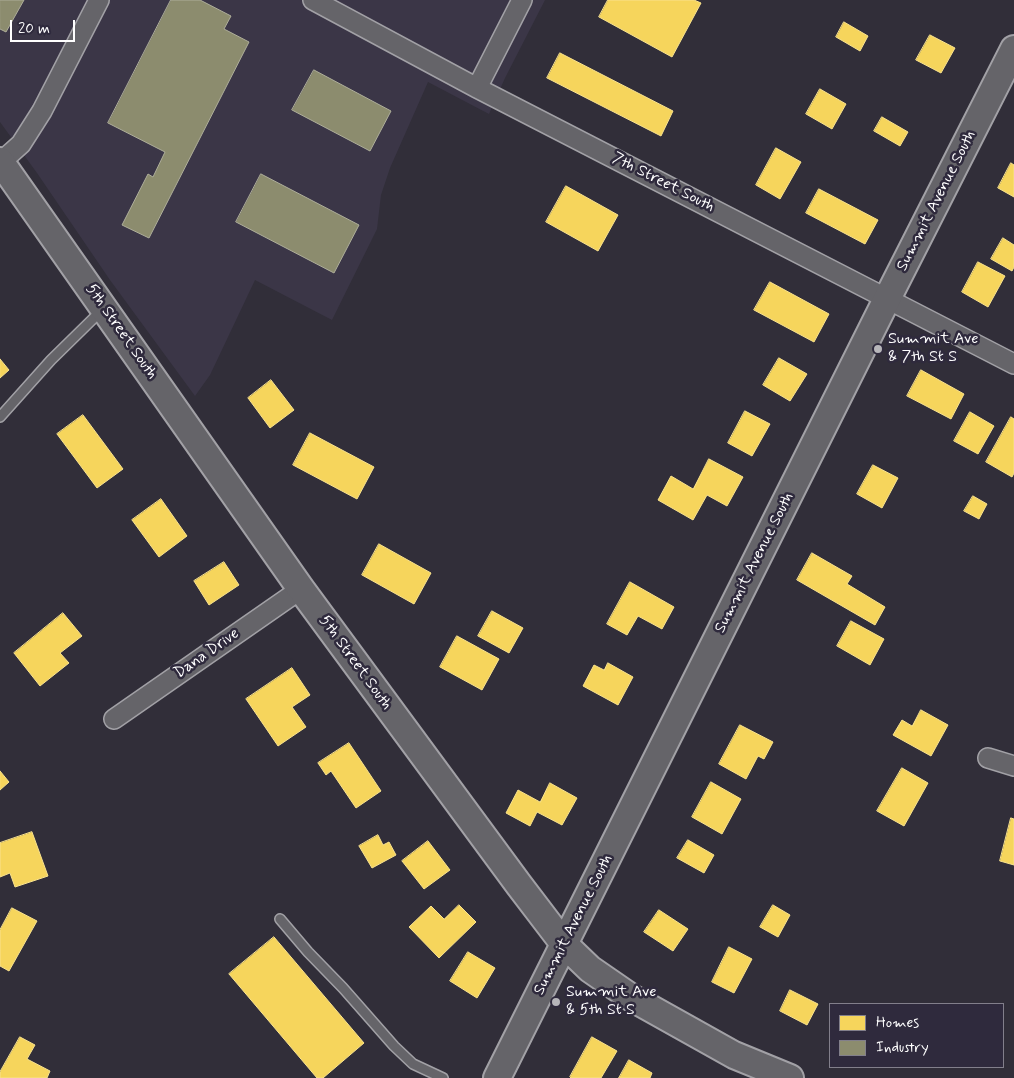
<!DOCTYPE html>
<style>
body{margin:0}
#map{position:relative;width:1014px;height:1078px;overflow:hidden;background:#312e39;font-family:Mynerve,sans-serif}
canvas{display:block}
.legend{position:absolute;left:829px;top:1003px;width:175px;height:65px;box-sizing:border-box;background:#2f2a3d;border:1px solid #827f8b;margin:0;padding:6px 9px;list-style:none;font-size:15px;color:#fff}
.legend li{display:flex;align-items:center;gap:10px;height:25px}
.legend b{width:25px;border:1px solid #827f8b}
.scale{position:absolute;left:10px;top:20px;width:65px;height:22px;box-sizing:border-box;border:2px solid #fff;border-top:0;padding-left:6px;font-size:15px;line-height:18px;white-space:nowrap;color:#fff;-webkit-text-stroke:4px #2f2a3d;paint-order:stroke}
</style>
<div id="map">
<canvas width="1014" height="1078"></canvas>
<ul class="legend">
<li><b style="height:14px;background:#f6d55c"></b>Homes</li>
<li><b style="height:14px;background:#8c8c6e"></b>Industry</li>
</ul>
<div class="scale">20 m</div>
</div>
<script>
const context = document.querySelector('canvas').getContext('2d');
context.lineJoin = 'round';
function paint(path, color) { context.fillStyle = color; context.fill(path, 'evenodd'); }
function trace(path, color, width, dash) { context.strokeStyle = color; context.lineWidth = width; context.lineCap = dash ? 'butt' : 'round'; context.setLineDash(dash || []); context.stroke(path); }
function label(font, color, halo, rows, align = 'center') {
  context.font = font + ' Mynerve,sans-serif'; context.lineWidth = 5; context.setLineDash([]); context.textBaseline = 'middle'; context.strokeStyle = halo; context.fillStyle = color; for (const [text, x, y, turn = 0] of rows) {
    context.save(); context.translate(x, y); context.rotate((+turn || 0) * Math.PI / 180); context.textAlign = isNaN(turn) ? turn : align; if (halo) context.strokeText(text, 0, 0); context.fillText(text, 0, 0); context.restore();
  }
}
const built = new Path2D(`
 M0,0h545l-40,78 -16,36 -61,-32 -38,86 -9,27 -4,34 -45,91 -77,-40 -45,95 -15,21 -85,-116 -73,-107 -37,-51z`);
const homes = new Path2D(`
 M608,0h86l7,3 -29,54 -73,-40z
 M844,22l24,14 -8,15 -24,-14z
 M930,35l25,13 -14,25 -25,-13z
 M560,53l113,58 -12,25 -114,-58z
 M820,89l26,15 -14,25 -26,-15z
 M882,117l26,15 -8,14 -26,-15z
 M776,148l25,14 -21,37 -24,-14z
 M1011,163l3,2v32l-16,-9z
 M566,186l52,29 -20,36 -52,-29z
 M819,189l59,31 -13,24 -59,-31z
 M1003,238l11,7v22l-2,4 -21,-12z
 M978,262l27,14 -17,31 -26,-15z
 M770,282l59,32 -15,28 -60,-32z
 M779,358l28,16 -17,27 -27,-16z
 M0,359l9,11 -9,8z
 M921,370l43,24 -13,25 -44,-23z
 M271,380l23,30 -24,18 -22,-30z
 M745,411l25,13 -18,32 -24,-13z
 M970,412l24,14 -16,28 -24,-13z
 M83,415l40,54 -26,19 -40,-54z
 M1011,417l3,2v54l-2,4 -26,-15z
 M310,433l64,34 -17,32 -64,-34z
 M709,459l34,18 -16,29 -20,-11 -14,25 -35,-20 13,-24 22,13z
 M873,465l25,13 -16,30 -25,-14z
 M973,496l14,8 -8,15 -15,-8z
 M161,499l26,37 -28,21 -27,-37z
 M379,544l52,29 -17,31 -52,-29z
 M812,553l40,23 -5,8 38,23 -10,18 -78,-45z
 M224,562l15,23 -30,20 -15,-24z
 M630,582l44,25 -12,22 -24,-13 -11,19 -20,-11z
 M492,611l31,17 -14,25 -31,-17z
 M63,613l19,23 -22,17 9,10 -29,23 -26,-33z
 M851,621l33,18 -14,26 -33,-19z
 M457,636l42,23 -17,31 -42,-23z
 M608,663l25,14 -15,28 -35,-19 11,-21 10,5z
 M292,668l18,27 -18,12 14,20 -28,19 -32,-47z
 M921,710l27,15 -17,31 -38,-21 9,-15 10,6z
 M740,725l33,17 -9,17 -6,-3 -12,23 -27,-15z
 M349,743l32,48 -25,17 -25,-37 -5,4 -8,-12z
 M902,768l26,15 -24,43 -27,-15z
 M0,771l9,11 -9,8z
 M711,782l30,17 -19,35 -30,-17z
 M550,783l27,15 -15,27 -25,-13 -7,14 -24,-13 12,-23 22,12z
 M1011,818l3,1v46l-14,-4z
 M32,832l16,44 -33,11 -5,-14 -10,4v-34z
 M378,835l5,10 6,-3 7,13 -24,13 -13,-22z
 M688,840l26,15 -10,18 -27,-15z
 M428,841l22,29 -26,19 -22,-28z
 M459,905l17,17 -37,36 -30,-31 22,-21 13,13z
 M773,905l17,10 -12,22 -18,-10z
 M12,908l25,13 -28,50 -9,-5v-36z
 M659,910l29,19 -15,22 -29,-19z
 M274,937l90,106 -41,35h-6l-88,-104z
 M729,947l23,12 -18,34 -22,-11z
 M468,952l27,16 -18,30 -27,-17z
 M790,990l28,14 -11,21 -27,-14z
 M20,1037l15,8 -8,14 23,12 -3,7h-47v-6z
 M592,1037l25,14 -16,27h-30l-1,-1z
 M629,1060l23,13 -2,5h-31z`);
const industry = new Path2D(`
 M0,0h24l-18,32 -6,-3z
 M171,0h29l31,16 -7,13 25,13 -100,196 -27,-13 26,-51 5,3 12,-25 -57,-29z
 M314,70l77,41 -21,40 -78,-41z
 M261,174l98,51 -25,48 -98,-51z`);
const lane = new Path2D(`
 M0,417l51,-57 51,-50
 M280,919l28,33 35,36 51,58 19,18 30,14`);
const street = new Path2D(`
 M313,0l164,88 537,276
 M477,88l45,-88
 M1,162l20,-18 21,-33 57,-111
 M114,719l187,-130
 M988,758l26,8`);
const secondary = new Path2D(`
 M0,161l301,428 218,296 45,59 26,25 42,29 102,57 56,23
 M497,1078l390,-779 127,-250`);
const markers = [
 [878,349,5,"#b7b6ba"],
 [556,1002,5,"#b7b6ba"]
];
const streetNames = [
 ["7th Street South",663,183,27],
 ["Summit Avenue South",937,201,-63],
 ["5th Street South",121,332,55],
 ["Summit Avenue South",755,563,-63],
 ["Dana Drive",207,654,-35],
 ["5th Street South",355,663,54],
 ["Summit Avenue South",574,925,-63]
];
const poiNames = [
 ["Summit Ave",888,340],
 ["& 7th St S",888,358],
 ["Summit Ave",566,993],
 ["& 5th St S",566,1011]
];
paint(built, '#3b3647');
paint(homes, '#f6d55c');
trace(homes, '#f9e28d', 1);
paint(industry, '#8c8c6e');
trace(industry, '#aeae9a', 1);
trace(lane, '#a2a1a6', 12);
trace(street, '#a2a1a6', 22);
trace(secondary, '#a2a1a6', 30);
trace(lane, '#656469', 9);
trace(street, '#656469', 19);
trace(secondary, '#656469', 26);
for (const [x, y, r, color] of markers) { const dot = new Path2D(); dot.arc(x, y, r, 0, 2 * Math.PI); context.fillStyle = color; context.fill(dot); trace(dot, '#2f2a3d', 2); }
label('16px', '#fff', '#2f2a3d', streetNames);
label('16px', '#fff', '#2f2a3d', poiNames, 'left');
</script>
